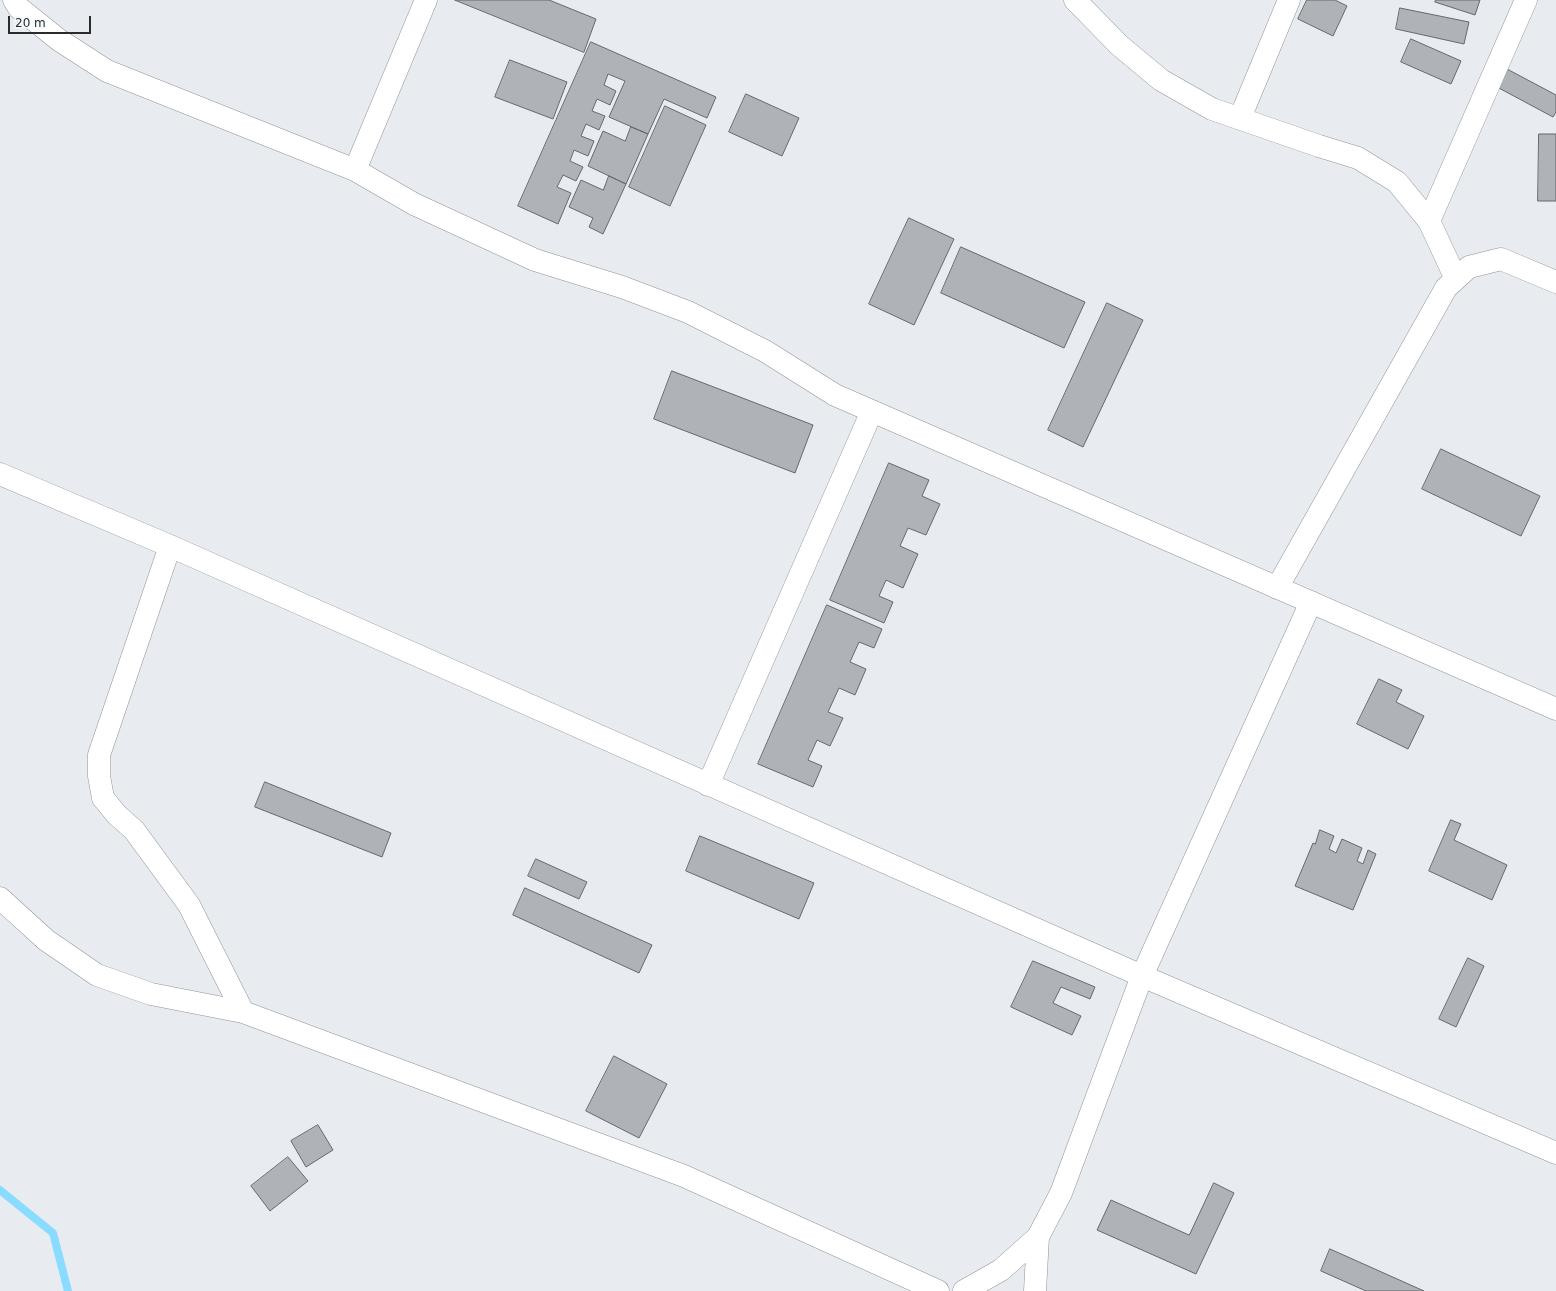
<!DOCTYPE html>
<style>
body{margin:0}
#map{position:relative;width:1556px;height:1291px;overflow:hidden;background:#e8ecf0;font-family:"DejaVu Sans",sans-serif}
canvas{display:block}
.scale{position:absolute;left:8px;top:16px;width:83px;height:18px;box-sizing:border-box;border:2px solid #292b2c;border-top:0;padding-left:5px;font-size:12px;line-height:14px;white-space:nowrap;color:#292b2c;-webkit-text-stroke:3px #f5fafe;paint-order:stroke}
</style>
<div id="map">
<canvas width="1556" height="1291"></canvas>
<div class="scale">20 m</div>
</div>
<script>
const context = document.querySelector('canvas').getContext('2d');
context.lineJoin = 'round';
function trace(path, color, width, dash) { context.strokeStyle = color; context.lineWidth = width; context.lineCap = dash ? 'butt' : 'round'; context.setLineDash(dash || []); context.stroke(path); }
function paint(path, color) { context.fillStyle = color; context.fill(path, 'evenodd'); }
const stream = new Path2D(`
 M0,1190l53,43 15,58`);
const building = new Path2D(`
 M455,0h94l47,19 -12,33z
 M1307,0h28l12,6 -14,30 -35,-17z
 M1436,0h44l-5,15 -40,-13z
 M1400,8l69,14 -5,22 -68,-15z
 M1411,39l50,22 -10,23 -50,-22z
 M591,42l125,55 -9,21 -43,-19 -16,35 -39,-17 16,-36 -17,-7 -4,11 12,6 -6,14 -13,-6 -5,12 13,5 -6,14 -13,-6 -5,12 13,5 -6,15 -14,-6 -4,11 13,6 -7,14 -13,-6 -6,12 14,6 -13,31 -40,-18z
 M510,60l57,22 -14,37 -58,-22z
 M1507,69l49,26v17l-3,5 -56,-30z
 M746,94l53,24 -17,38 -53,-24z
 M665,106l41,19 -36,81 -41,-19z
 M631,127l17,7 -22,50 -38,-18 15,-35 22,10z
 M1539,134h17v67h-18z
 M609,176l17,8 -23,50 -14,-7 4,-9 -24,-11 12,-27 22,10z
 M909,218l45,21 -40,86 -45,-21z
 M961,247l124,55 -21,46 -123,-55z
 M1107,303l36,17 -60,127 -35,-17z
 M672,371l141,54 -18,48 -141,-54z
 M1441,449l99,47 -19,40 -99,-47z
 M889,463l40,17 -7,16 18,8 -14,31 -18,-7 -8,18 18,8 -15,34 -17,-8 -7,16 14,6 -9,21 -54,-23z
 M827,605l55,24 -8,19 -15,-6 -9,20 16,7 -11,26 -16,-7 -11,24 15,6 -13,28 -13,-6 -9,20 14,6 -9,21 -55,-23z
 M1379,679l23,11 -6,12 28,14 -16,33 -51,-25z
 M265,782l126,51 -9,24 -127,-50z
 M1451,820l10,4 -7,16 53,25 -15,35 -63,-29z
 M1320,830l14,6 -5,13 7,4 6,-14 20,9 -5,13 6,3 5,-14 8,4 -23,56 -58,-24 18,-43 2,1z
 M700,836l114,47 -15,36 -113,-48z
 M536,859l51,23 -8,17 -51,-23z
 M525,888l127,57 -13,28 -126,-58z
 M1468,958l16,8 -28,61 -17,-8z
 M1033,961l62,26 -5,12 -29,-12 -8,16 28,13 -9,19 -61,-28z
 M614,1056l53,28 -28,54 -53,-27z
 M318,1125l15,25 -27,17 -15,-26z
 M288,1157l20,24 -38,30 -19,-25z
 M1214,1183l20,10 -38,81 -99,-44 14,-30 78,35z
 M1330,1249l94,42h-58l-45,-20z`);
const street = new Path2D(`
 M14,0l5,8 40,32 48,31 248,99 59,34 121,56 87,27 66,25 77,39 70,44 721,314
 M1075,0l44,45 42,35 51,29 107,37 39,12 39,24 32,39 27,58
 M1240,118l49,-118
 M355,170l71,-170
 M1429,221l97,-221
 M0,474l170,72 972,430 414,177
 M170,546l-71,209v21l4,22 14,17 17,15 55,75 54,107
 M1277,588l169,-300 23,-21 32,-8 55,23
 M708,785l164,-374
 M0,898l46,42 51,35 54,19 92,18 441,164 254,115
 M964,1291l37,-21 37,-33 23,-44 81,-217 169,-374
 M1035,1291l3,-54`);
trace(stream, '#89dbff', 8);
paint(building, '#afb3b7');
trace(building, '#65696c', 1);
trace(street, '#909498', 23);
trace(street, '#fff', 22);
</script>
